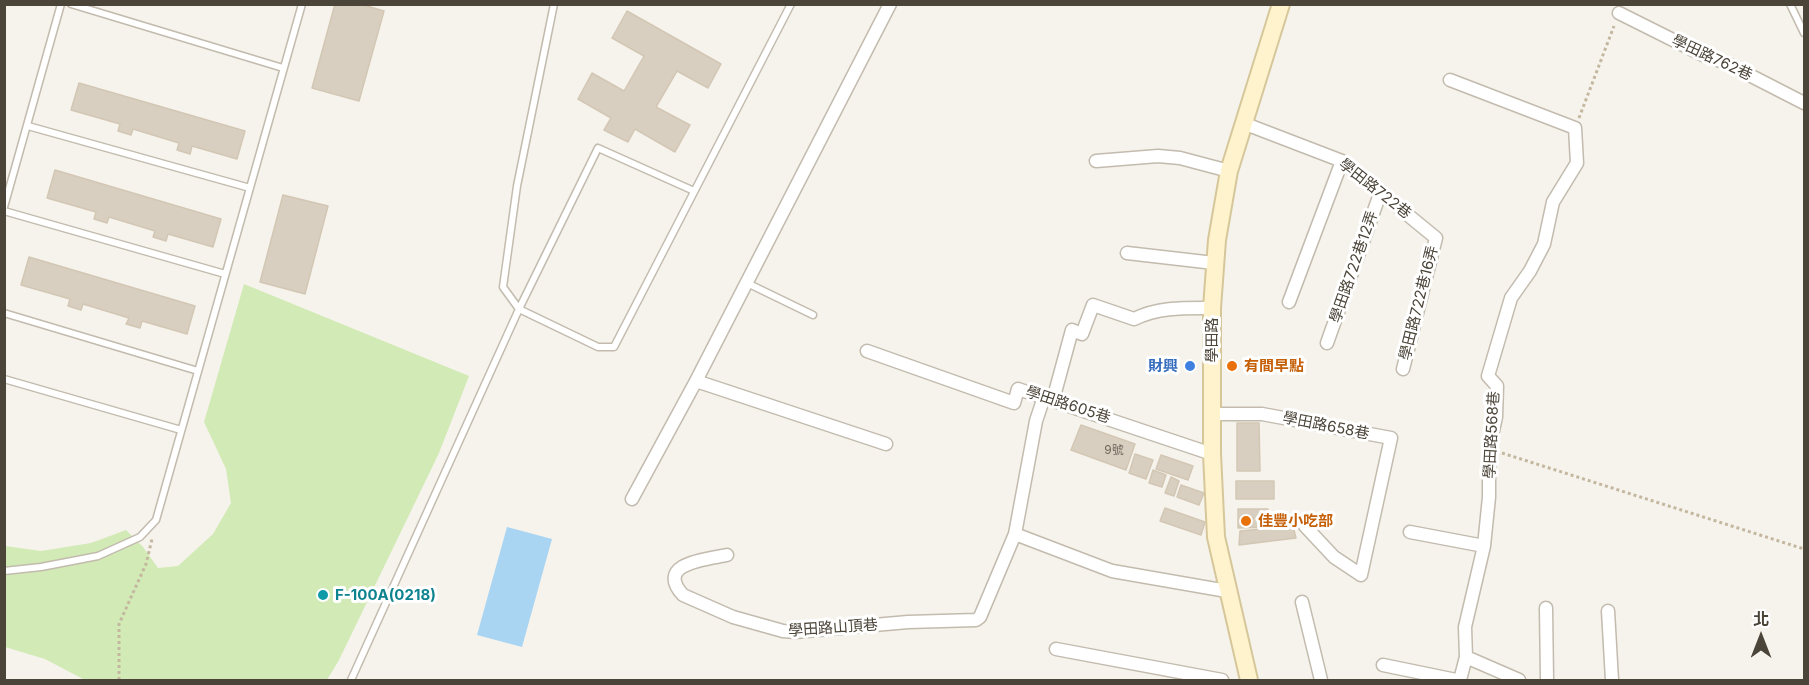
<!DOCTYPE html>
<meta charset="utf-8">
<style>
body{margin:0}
#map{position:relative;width:1809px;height:685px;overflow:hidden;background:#f6f3ec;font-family:Inter,"Noto Sans TC",sans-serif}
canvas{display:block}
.frame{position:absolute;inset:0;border:6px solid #4b4439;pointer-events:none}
.north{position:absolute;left:1731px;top:607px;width:60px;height:60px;-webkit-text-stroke:4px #fff;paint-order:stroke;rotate:0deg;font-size:16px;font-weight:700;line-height:24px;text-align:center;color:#4b4439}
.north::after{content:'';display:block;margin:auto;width:21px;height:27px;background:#4b4439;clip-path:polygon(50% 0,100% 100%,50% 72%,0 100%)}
</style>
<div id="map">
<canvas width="1809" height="685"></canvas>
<div class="frame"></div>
<div class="north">北</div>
</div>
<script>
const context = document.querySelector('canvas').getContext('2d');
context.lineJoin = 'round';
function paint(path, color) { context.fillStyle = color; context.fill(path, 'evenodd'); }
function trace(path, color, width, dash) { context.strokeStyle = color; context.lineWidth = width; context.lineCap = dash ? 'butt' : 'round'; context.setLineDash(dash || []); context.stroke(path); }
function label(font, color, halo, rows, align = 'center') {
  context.font = font + ' Inter,"Noto Sans TC",sans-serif'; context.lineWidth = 6; context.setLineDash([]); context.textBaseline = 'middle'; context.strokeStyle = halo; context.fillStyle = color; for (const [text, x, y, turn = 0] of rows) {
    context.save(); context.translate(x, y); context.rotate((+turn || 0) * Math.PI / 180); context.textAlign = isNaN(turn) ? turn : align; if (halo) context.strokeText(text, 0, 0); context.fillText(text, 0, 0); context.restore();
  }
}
const green = new Path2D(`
 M244,284l225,92 -30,77 -100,207 -12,20h-242l-40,-21 -40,-12v-101l36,5 50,-8 35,-13 17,17 15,21 20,-2 35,-32 18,-31 -5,-34 -22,-47z`);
const water = new Path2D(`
 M507,527l45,12 -30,108 -45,-12z`);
const building = new Path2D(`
 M335,4h25l24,7 -25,90 -47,-13z
 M627,11l94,53 -13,24 -31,-17 -21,36 34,18 -15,27 -40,-23 -7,13 -24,-12 7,-12 -33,-19 14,-26 32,18 20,-35 -32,-18z
 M79,83l166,48 -8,28 -45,-13 -2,8 -13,-4 2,-7 -46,-14 -2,6 -13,-4 2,-7 -49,-14z
 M55,170l166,49 -8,28 -45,-13 -2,7 -13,-4 2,-6 -46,-14 -2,6 -13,-4 2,-7 -49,-14z
 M283,195l45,11 -23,88 -45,-12z
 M29,257l166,49 -8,28 -45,-13 -2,7 -14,-4 3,-6 -46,-14 -2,6 -13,-4 2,-7 -49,-14z
 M1237,423h22l1,48h-23z
 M1081,425l54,19 -9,26 -55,-20z
 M1135,454l18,6 -7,19 -17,-6z
 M1161,455l32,11 -5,14 -32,-11z
 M1153,470l13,5 -4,12 -13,-4z
 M1171,477l8,4 -5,15 -9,-3z
 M1236,481h38v18h-38z
 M1181,485l23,8 -5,12 -22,-8z
 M1165,508l40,14 -4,13 -41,-14z
 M1238,509h30v9h-30z
 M1238,518h32v9l-32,1z
 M1293,526l3,12 -57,7 1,-14z`);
const path = new Path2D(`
 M1579,118l35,-92
 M1502,453l302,96
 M119,680v-56l27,-60 6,-25`);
const lane = new Path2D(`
 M71,4l212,64
 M554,4l-37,182 -14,101 16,22 79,38h16l177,-343
 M1790,4l14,29
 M28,126l222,62
 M4,207l57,-203
 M4,211l221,63
 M747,283l66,32
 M4,313l194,58
 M4,379l177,51
 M4,571l37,-4 57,-11 42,-19 16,-17 146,-516
 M351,680l168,-371 79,-161 96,43`);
const street = new Path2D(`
 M1619,13l86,43 19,6 80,41
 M1450,80l125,48 2,35 -24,39 -9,42 -14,27 -19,27 -23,78 9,10 -1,31 -7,32v48l-5,49 -19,81 1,30 -6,23
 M1243,123l99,38 94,77 -33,131
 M1096,161l62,-5 22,2 49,13
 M1127,253l87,10
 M1289,302l53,-141
 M1327,343l54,-152
 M867,351l147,52 4,-14 194,65
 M696,381l190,63
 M1053,400l19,-70 10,4 11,-29 41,14c25,-12 50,-11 78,-11
 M1212,414h50l129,24 -30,137 -27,-18 -29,-31
 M632,499l64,-118 194,-377
 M1410,532l74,14
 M1015,534l97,37 115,20
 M727,555c-19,4 -73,8 -44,40l50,22 50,14 12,1 113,-10 68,-2 4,-3 35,-83 21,-113 8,-24
 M1302,602l19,78
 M1546,608l1,72
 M1608,611l4,69
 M1056,649l166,31
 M1466,657l53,23
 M1383,665l73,15`);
const secondary = new Path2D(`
 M1249,680l-33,-143 -4,-83v-146l5,-68 12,-69 52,-167`);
const markers = [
 [1190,366,6,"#3f7fe0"],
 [1232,366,6,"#e8710a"],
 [1246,521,6,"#e8710a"],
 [323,595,6,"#0f9aa8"]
];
const numberNames = [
 ["9號",1114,450]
];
const streetNames = [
 ["學田路762巷",1712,58,25],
 ["學田路722巷",1375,189,38],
 ["學田路722巷12弄",1354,267,-71],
 ["學田路722巷16弄",1419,303,-76],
 ["學田路",1212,340,-90],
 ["學田路605巷",1068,405,18],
 ["學田路658巷",1326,426,11],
 ["學田路568巷",1492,435,-87],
 ["學田路山頂巷",833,628,-4]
];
const shopNames = [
 ["財興",1178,366]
];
const foodNames = [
 ["有間早點",1244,366],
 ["佳豐小吃部",1258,521]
];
const cultureNames = [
 ["F-100A(0218)",335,595]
];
paint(green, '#d2eab5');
paint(water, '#a9d4f2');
paint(building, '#d8cfc1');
trace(building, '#d3c7b4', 1.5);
trace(lane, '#c2bbae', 9);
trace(street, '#c2bbae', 15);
trace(secondary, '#d6c79b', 20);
trace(path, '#c4b79f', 3, [3, 3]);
trace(lane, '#fff', 6);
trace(street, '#fff', 12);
trace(secondary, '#fff3cd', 16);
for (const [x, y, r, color] of markers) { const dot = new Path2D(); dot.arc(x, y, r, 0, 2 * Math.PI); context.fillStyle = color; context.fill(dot); trace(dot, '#fff', 2); }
label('12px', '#6e675b', null, numberNames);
label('15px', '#4b4439', '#fff', streetNames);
label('bold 15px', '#366cbe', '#fff', shopNames, 'right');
label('bold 15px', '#c56008', '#fff', foodNames, 'left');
label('bold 15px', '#0d838f', '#fff', cultureNames, 'left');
</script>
